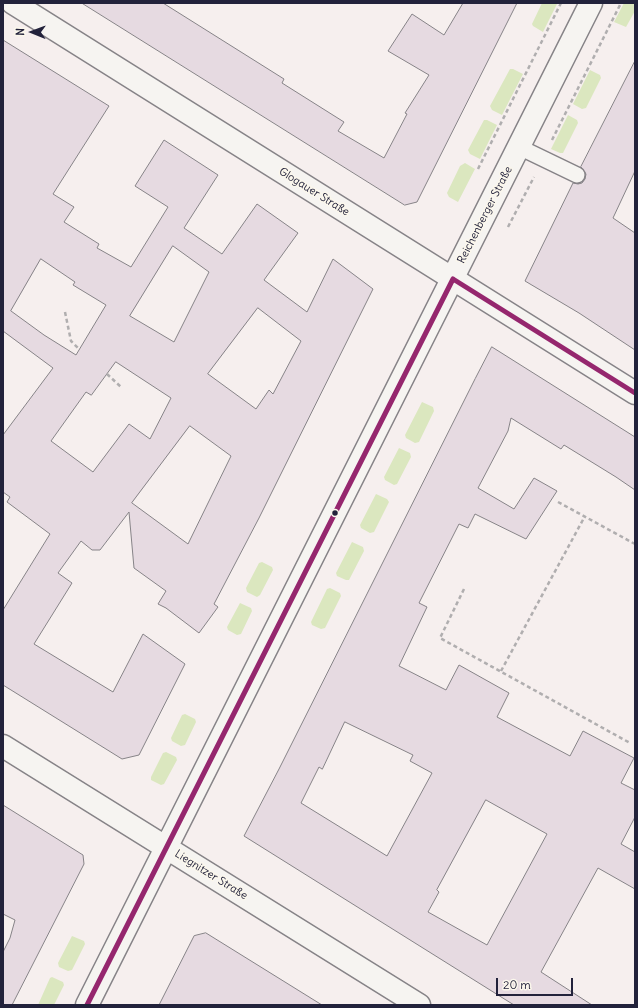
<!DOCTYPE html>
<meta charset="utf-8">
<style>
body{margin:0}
#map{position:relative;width:638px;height:1008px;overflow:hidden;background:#f6efee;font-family:Delius,sans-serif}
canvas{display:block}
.frame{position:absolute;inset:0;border:4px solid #22223b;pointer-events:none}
.north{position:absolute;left:12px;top:12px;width:40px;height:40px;-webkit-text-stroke:3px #fbf7ec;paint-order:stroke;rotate:271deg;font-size:11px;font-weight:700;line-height:16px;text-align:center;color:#22223b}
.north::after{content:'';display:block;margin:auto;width:14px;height:18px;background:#22223b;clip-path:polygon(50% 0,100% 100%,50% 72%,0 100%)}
.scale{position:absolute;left:496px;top:978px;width:77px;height:18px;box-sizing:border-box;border:2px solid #22223b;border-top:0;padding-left:5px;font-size:12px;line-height:14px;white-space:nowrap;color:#22223b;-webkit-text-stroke:3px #fbf7ec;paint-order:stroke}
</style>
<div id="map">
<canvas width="638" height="1008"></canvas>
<div class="frame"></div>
<div class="north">N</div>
<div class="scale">20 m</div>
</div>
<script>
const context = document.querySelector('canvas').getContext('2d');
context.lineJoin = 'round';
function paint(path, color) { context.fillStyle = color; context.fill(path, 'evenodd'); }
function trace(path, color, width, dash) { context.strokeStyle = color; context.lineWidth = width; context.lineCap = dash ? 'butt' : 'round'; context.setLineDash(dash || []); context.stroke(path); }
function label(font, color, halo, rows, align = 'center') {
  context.font = font + ' Delius,sans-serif'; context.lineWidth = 3; context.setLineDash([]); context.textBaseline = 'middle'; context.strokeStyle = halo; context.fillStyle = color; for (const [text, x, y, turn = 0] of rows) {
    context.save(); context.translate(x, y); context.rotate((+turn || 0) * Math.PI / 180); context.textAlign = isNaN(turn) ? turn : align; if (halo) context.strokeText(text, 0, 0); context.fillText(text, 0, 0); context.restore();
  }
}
const green = new Path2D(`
 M542,3h12l3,1 -14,28 -10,-6 -1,-2z
 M624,3h11v8l-9,16 -12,-5z
 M510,69h3l10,5 -21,41 -10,-5 -2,-4z
 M590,70l10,5 1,3 -15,30 -4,1 -9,-5z
 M568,115l9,5 1,3 -15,30h-3l-9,-4z
 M484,120h3l10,5 -17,34 -10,-5 -2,-4z
 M465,163l10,6 -17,33 -9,-5 -2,-4 13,-27z
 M422,402l11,5 1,4 -15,31 -4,1 -9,-5 -1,-3z
 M399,448l11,5 1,4 -14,27 -3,1 -9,-5 -1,-3z
 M376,494l11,5 2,3 -15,30 -4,1 -9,-5 -1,-3z
 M352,542l11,5 1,4 -15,29h-3l-9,-4 -1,-3z
 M262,562l10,5 1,3 -13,25 -3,2 -10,-5 -1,-4 13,-25z
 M330,588l10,5 1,3 -16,32 -4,1 -9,-4 -1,-3 16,-33z
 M240,603l11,5 1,3 -11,23 -4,1 -9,-5 -1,-3z
 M185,714l10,5 1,3 -11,23 -4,1 -9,-5 -1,-3 11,-23z
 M166,752l10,5 1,3 -13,24 -3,1 -10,-5v-3l12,-24z
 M72,936l12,5 1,3 -13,26 -4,1 -9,-4 -1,-4z
 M52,977l11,5 1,3 -10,20h-16l12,-27z`);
const building = new Path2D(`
 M82,3h81l121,76 -2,4 62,39 -6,9 46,27 23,-44 -2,-1 24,-38 -41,-24 24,-37 32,21 19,-32h54l-100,199 -12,3z
 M3,40l106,66 -56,88 21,13 -10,15 35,22 -2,4 34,19 37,-60 -33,-21 29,-46 54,35 -34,53 38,26 35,-50 41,29 -34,47 43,32 26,-53 40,30 -114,229 -45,86 4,3 -19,26 -33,-25 -8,-4 8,-13 -32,-23 -5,-56 -29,38h-8l-11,-9 -23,32 14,10 -38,61 79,48 30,-58 42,30 -46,91 -17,4 -119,-74v-75l47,-76 -43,-32 3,-5 -7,-5v-57l50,-67 -50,-37zM173,246l36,26 -35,70 -44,-26zM41,259l34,23 -2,3 33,20 -30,50 -32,-20 -33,-24zM258,308l43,33 -28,53 -4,-4 -13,19 -48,-35zM116,362l55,36 -21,41 -21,-15 -36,48 -42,-31 35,-49 5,3zM190,426l41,30 -43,88 -56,-41z
 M635,61v110l-22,47 22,15v117l-56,-37 -54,-32 48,-98 5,1 4,-1 3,-4 1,-5 -5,-7z
 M492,347l143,90v53l-19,-13 -52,-32 -3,4 -50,-31 -3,13 -30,57 36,21 20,-31 23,13 -31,48 -51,-25 -7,14 -9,-4 -40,79 8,4 -28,59 47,24 13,-25 50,28 -12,24 73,39 13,-25 51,27 -13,25 14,7v27l-14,27 14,8v37l-37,-21 -57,104 51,33h-78l-270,-169 35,-67 196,-390zM345,722l68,33 -3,6 22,12 -45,83 -86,-53 18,-36 3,2zM486,800l61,34 -60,111 -59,-33 11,-20 -2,-2z
 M3,805l80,50 1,9 -72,141h-9v-53l7,-14 5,-18 -12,-6z
 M206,933l116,72h-163l35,-69z`);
const path = new Path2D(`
 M552,140l69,-137
 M478,169l83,-166
 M508,227l26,-50
 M65,312l6,29 8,8
 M107,374l14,13
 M558,502l77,42
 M464,589l-24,49 190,105
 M501,671l84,-155`);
const lane = new Path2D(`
 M519,147l58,28`);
const street = new Path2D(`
 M3,746l416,259
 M87,1005l504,-1002`);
const secondary = new Path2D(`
 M13,3l622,390`);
const bus1 = new Path2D(`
 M453,279l182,114
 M87,1005l366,-726`);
const markers = [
 [335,513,3.5,"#22223b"]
];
const streetNames = [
 ["Glogauer Straße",314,192,32],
 ["Reichenberger Straße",485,215,-63],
 ["Liegnitzer Straße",211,875,32]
];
paint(green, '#dbe7bf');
paint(building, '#e6dae1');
trace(building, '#868387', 1);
trace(lane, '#868387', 18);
trace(street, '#868387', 25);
trace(secondary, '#868387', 25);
trace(path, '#b0aeaf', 2.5, [4, 3]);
trace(lane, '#f6f4f1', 15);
trace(street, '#f6f4f1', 22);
trace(secondary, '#f6f4f1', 22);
trace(bus1, '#95276e', 5);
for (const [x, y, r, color] of markers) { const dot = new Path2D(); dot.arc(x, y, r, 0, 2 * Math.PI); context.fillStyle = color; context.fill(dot); trace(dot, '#fbf7ec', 1.5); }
label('11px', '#22223b', '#fbf7ec', streetNames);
</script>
